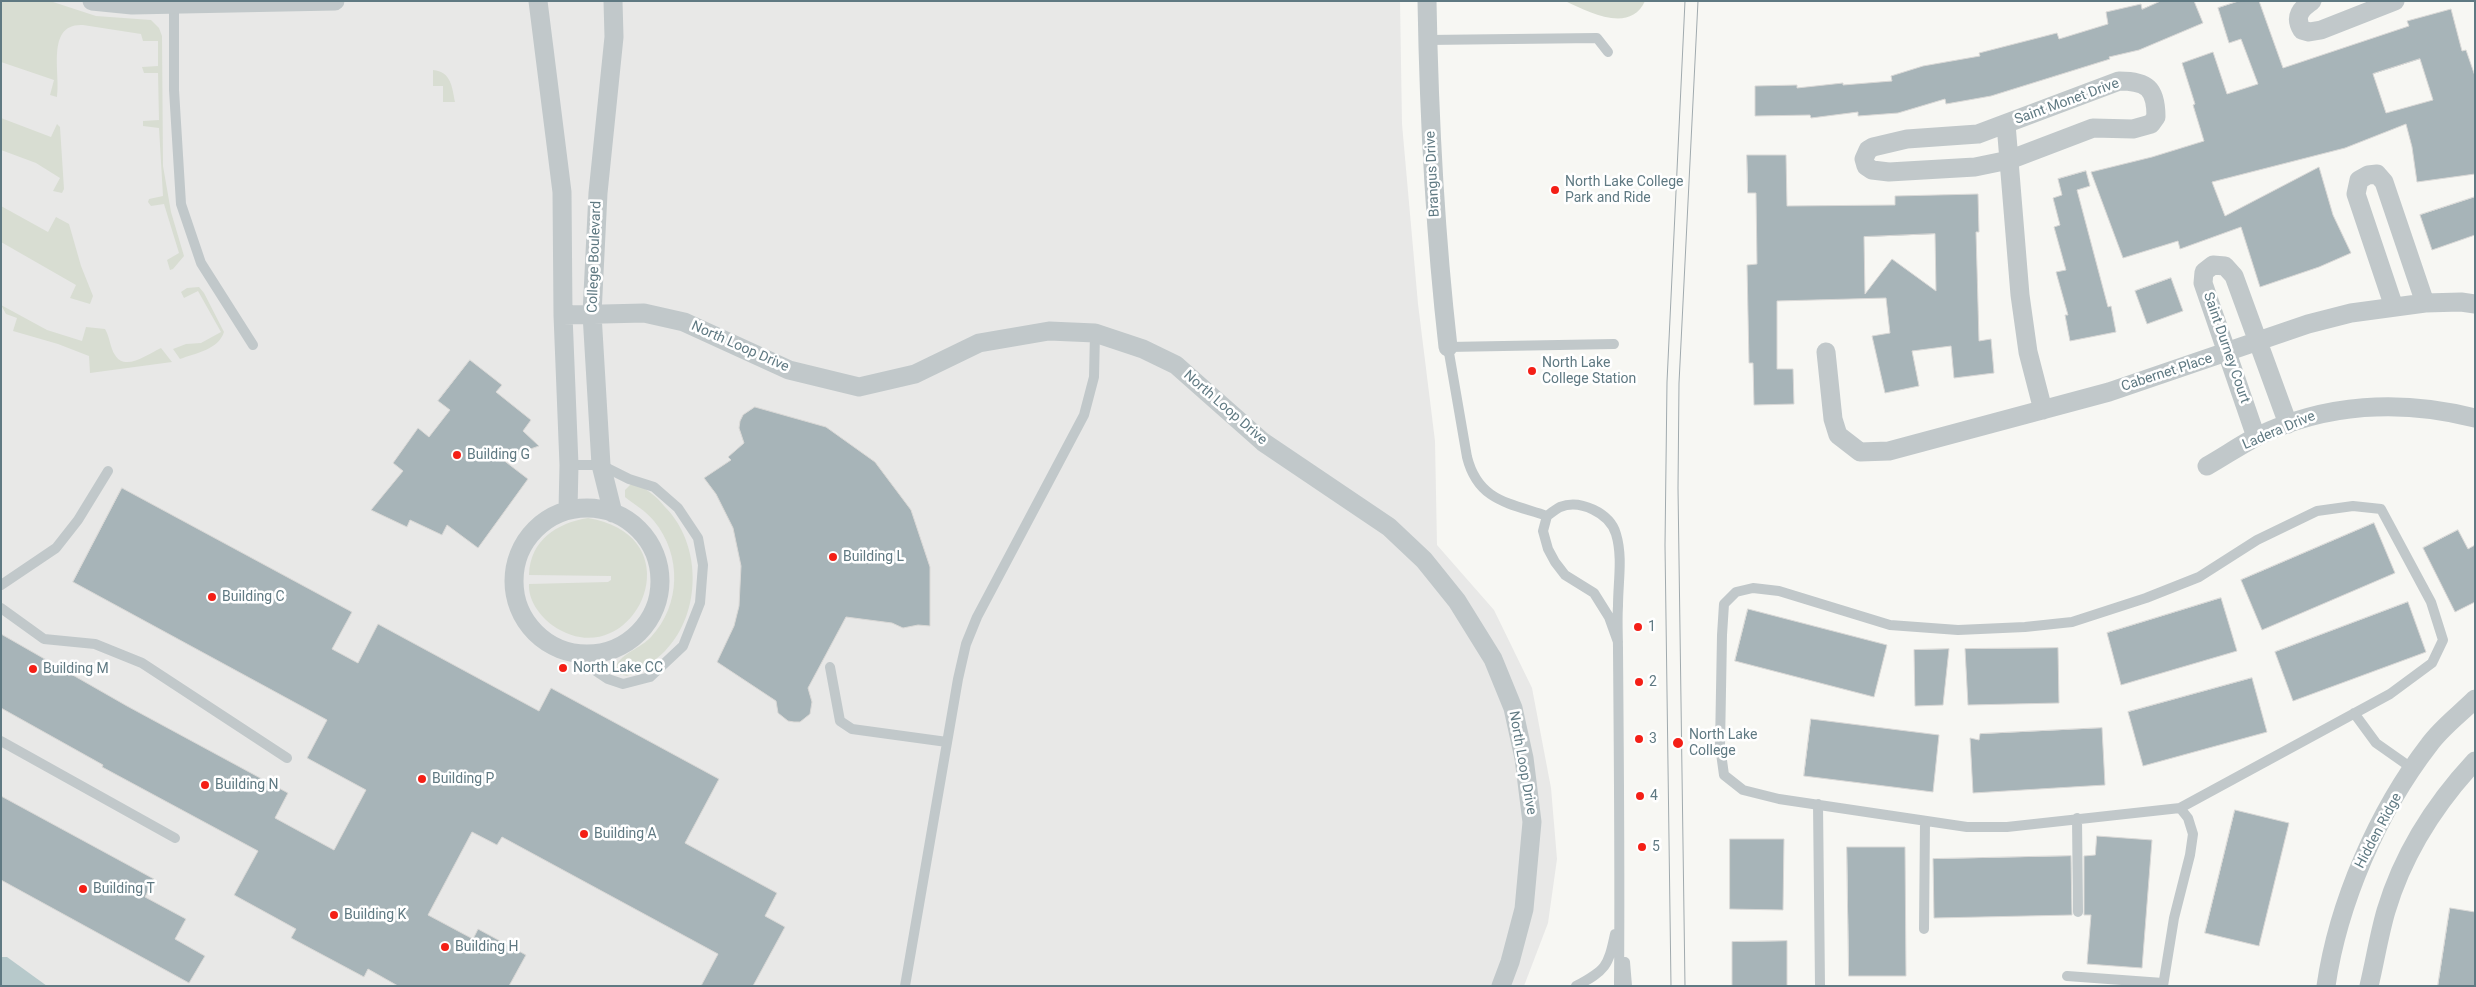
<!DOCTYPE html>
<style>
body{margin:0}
#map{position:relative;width:2476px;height:987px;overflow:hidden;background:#f7f7f3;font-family:Roboto,sans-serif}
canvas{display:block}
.frame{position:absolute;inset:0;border:2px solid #5f7982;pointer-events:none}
</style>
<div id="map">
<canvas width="2476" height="987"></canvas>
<div class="frame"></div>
</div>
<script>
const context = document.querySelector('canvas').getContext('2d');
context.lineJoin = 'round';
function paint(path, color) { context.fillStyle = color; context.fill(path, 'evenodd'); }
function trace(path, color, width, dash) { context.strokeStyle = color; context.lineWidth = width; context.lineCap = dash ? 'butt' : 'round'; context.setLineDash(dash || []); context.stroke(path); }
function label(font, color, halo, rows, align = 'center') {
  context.font = font + ' Roboto,sans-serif'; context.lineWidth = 5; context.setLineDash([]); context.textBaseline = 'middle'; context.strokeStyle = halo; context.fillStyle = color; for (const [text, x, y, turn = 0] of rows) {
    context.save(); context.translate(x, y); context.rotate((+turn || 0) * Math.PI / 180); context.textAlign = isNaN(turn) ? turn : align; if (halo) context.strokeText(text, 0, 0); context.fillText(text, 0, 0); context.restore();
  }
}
const built = new Path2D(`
 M1,1h1399l2,123 16,180 17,137 2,104 57,65 38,78 19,100 6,71 -9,64 -24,63h-1523z`);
const green = new Path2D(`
 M1,1h49l46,15 55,4 8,8 3,8 1,130 8,46 13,44 -11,13 -3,1 -3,-10 12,-7 -15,-49 -13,2 -3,-4 1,-3 14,-3 -4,-68 -16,-2v-5l16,-1 -1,-47h-14l-2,-6 16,-1v-25h-15l-2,-7 -58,-9c-38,-2 -22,49 -26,72l-7,-2 4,-15 -53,-18z
 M1565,1h80c-15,33 -56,11 -80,0z
 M433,70c18,2 19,16 22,32h-12v-16h-10z
 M1,118l50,19 6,-13 3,3 4,62 -2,4 -9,-2 7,-13 -24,-15 -35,-13z
 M1,206l47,26 8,-15 13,7 12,42 12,30 -3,8 -20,-6 6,-13 -75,-43z
 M199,287l5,6 20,39c-6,18 -28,21 -44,27l-7,-10 13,-5 15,-1 20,-11 -23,-41 -14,7 -3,-6 6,-4z
 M1,305l46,25 35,11 4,-14 19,2c5,8 5,19 10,26 10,17 33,-1 46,-7l11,14 -82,11 -1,-17 -31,-12 -45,-13 4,-13 -11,-4z
 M631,484c14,2 25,12 34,23 37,37 37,106 0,144 -11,11 -24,19 -38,25l-9,-2 -2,-8c6,-13 25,-18 35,-29 30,-32 31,-82 3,-116 -8,-10 -19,-16 -29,-24v-7z
 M588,518c113,19 43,163 -36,107 -12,-9 -24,-25 -23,-41l79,-2 3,-2v-4l-82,-1c1,-35 28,-52 59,-57z`);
const water = new Path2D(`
 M1,957h6l40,29h-46z`);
const building = new Path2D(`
 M2161,1h33l9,22 -64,27 -30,7 1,2 -119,37 -45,8 -1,-5 -47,14 -40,3v-4l-47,6 -1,-3 -55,1v-30l42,-1v3l46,-5v2l49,-4 -1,-5 32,-10 57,-10 -1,-3 78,-20 2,6 49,-15 -2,-12 35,-8 1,5z
 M2239,1h20l24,67 126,-42 -2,-5 44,-12 11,42 4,-1 9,26v98l-58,8 -5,-35 -6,-23 -61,24 -133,34 13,34 94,-49 14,48 18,38 -32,14 -59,20 -19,-60 -61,22 -2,-8 -55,17 -32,-86 61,-15 52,-16 -11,-36 2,-1 -13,-41 31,-11 14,42 31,-10 -17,-45 -12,4 -11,-35zM2420,59l13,41 -47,13 -13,-39z
 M1747,155h39l1,51 108,-1v-9l83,-2 1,38h-3l3,109 12,-2 3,34 -40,5 -3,-32 -39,5 7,35 -34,7 -13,-57 18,-3 -4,-35 -109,3v68h16l1,35 -40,1 -1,-42h-4l-2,-98 10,-1 -1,-71h-8zM1935,234l1,57 -44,-32 -27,35 -1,-57z
 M2086,171l4,15 -13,4 31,117 3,-1 5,26 -46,9 -5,-26h3l-12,-43 10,-2 -12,-43 6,-2 -7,-27 9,-3 -4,-16z
 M2475,197v38l-43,15 -12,-35z
 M2171,278l12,33 -36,13 -12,-33z
 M470,360l32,25 -6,7 35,28 -8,11 16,15 -37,13 26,20 -50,69 -31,-23 -5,10 -32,-15 -3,7 -36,-17 32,-39 -10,-8 25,-35 11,9 21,-27 -12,-9z
 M755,407l71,20 49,35 36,48 19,57v59l-12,-1 -15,3 -11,-5 -46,-6 -38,71 4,14 -2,12 -10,8h-6l-6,-1 -10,-8 -2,-12 -59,-39 17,-36 5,-20 2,-40 -8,-38 -17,-34 -12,-16 27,-18 -3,-3 16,-14 -5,-15 1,-7 3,-6z
 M122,488l230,124 -20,37 26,14 20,-39 161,87 12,-23 168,91 -34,64 92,50 -12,23 20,11 -32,59h-52l17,-32 -216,-117 -5,8 -25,-13 -44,83 45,24 5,-10 48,26 -17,31h-111l-30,-17 -4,8 -73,-39 5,-9 -62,-34 24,-44 -156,-84 1,-2 -102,-57v-74l126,72 161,87 -13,25 59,32 32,-60 -59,-32 20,-38 -254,-138z
 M2374,523l21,50 -133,57 -21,-50z
 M2458,530l10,19 7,-4v57l-20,10 -32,-64z
 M2221,598l16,53 -116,34 -14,-52z
 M2408,602l18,50 -133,49 -18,-49z
 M1748,609l139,36 -13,52 -139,-36z
 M2058,648l1,55 -91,2 -3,-56z
 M1949,649l-6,56 -28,1 -1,-56z
 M2252,678l15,54 -124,34 -15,-54z
 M1811,719l128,16 -6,57 -129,-16z
 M2102,728l3,57 -132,8 -3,-55 9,2 1,-6z
 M1,796l153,83 -9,18 41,22 -11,20 30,17 -16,27 -188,-103z
 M2235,810l54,13 -30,123 -54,-13z
 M2097,836l55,4 -10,128 -55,-4 4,-49h-7v-59l11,-1z
 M1730,839h54l-1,71 -53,-1z
 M1847,847h58l1,129h-57z
 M2071,856l1,59 -138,3 -1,-59z
 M2450,908l25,4v74h-37z
 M1787,941v45h-55v-44z`);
const lane = new Path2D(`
 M174,4v86l7,114 20,59 52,82
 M1427,40l170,-2 11,14
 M569,465h32l28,14 25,8 24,21 20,30 5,27 -3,38 -17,43 -33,31 -27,7 -15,-5 -39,-26
 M2353,506l28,3 50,93 12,38 -11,23 -42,31 -210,114 -173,19h-40l-188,-28 -36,-9 -19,-15 -4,-29 2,-111 2,-31 12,-12 17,-4 26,3 111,34 68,5 67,-3 47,-5 74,-24 53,-21 58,-37 60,-29z
 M1547,516c-38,-13 -69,-15 -80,-59l-19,-110 166,-3
 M1,585l55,-37 22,-28 30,-49
 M1,608l43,31 51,5 47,19 145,95
 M1618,642l-9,-25 -15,-24 -29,-18 -10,-13 -7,-13 -5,-18 4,-15c4,-3 9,-7 13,-9 20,-8 50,6 56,27 7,23 2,48 2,72 -1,15 0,30 0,45 1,112 2,223 1,335
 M830,667l10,54 12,8 95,13
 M2354,713l22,30 37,26
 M1,741l174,97
 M1818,804l2,182
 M2077,818l1,94
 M1924,929l1,-108
 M1625,962l2,24
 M2067,976l96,7
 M905,986l53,-307 8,-35 11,-27 107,-202 10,-38 1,-44
 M1576,986c30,-16 32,-19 39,-52
 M2163,986l11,-68 16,-63 3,-21 -5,-16 -8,-10`);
const street = new Path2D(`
 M92,1l40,4 203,-4
 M538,1l24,191 1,123 6,150 -1,45
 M1427,1c2,116 8,231 21,346
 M2312,1c-12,8 -18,16 -10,29l7,2 12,-2 74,-29
 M2119,81c28,0 37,7 37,36l-5,7 -18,5 -40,-1 -84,32 -34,7 -86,5 -17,-2 -6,-4 -2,-7 4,-9 5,-3 34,-8 71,-5z
 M2006,124l14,171 8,57 15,58
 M2394,307l-38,-113 3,-14 9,-5 9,-1 7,8 41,121
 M563,315l81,-2 40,9 105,48 70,17 56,-13 64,-31 70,-12 46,2 48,16 33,16 87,77 126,85 35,33 33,41 36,58 20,49 11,50 8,64 -8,87 -14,53 -9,24
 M1826,352l7,67 5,16 22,17 29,-1 220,-59 199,-68 43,-11 74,-10 36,-1 14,2
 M2256,437l-53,-154 1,-11 9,-7 12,1 9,10 54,148
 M2207,466c16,-9 32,-20 49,-29 69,-34 145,-38 219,-19
 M514 581a73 73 0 1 1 146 0a73 73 0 1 1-146 0Z
 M613,513l-12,-48 -9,-151 6,-121 16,-156 -1,-36
 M2326,986c12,-83 52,-175 103,-241 12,-17 31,-31 46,-46
 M2369,986c6,-25 10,-51 17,-75 17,-57 49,-107 89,-150`);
const tram = new Path2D(`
 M1671,986l-6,-441 2,-163 18,-381
 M1685,986l-7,-498 1,-105 19,-382`);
const markers = [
 [1555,190,5,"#f41f16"],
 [1532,371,5,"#f41f16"],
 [457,455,5,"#f41f16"],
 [833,557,5,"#f41f16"],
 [212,597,5,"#f41f16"],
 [1638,627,5,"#f41f16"],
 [563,668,5,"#f41f16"],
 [33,669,5,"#f41f16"],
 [1639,682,5,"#f41f16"],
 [1639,739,5,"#f41f16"],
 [1678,743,6,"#f41f16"],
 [422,779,5,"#f41f16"],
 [205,785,5,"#f41f16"],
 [1640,796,5,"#f41f16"],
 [584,834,5,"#f41f16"],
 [1642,847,5,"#f41f16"],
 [83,889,5,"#f41f16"],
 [334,915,5,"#f41f16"],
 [445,947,5,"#f41f16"]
];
const streetNames = [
 ["Saint Monet Drive",2067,102,-20],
 ["Brangus Drive",1433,174,-93],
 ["College Boulevard",595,257,-88],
 ["North Loop Drive",740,347,24],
 ["Saint Durney Court",2226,348,71],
 ["Cabernet Place",2167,373,-18],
 ["North Loop Drive",1225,408,41],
 ["Ladera Drive",2279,431,-23],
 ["North Loop Drive",1522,763,80],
 ["Hidden Ridge",2379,831,-62]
];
const poiNames = [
 ["North Lake College",1565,182],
 ["Park and Ride",1565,198],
 ["North Lake",1542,363],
 ["College Station",1542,379],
 ["Building G",467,455],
 ["Building L",843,557],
 ["Building C",222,597],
 ["1",1648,627],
 ["North Lake CC",573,668],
 ["Building M",43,669],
 ["2",1649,682],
 ["North Lake",1689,735],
 ["College",1689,751],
 ["3",1649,739],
 ["Building P",432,779],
 ["Building N",215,785],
 ["4",1650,796],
 ["Building A",594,834],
 ["5",1652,847],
 ["Building T",93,889],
 ["Building K",344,915],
 ["Building H",455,947]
];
paint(built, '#e8e8e7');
paint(green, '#d8ddd2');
paint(water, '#b7c9cb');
paint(building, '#a7b4b8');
trace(building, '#d9d8d6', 1);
trace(lane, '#c1c8ca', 10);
trace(street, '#c1c8ca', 19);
trace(tram, '#a0aaae', 1);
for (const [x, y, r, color] of markers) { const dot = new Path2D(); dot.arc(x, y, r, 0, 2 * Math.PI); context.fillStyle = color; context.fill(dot); trace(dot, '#fff', 2); }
label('14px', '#5f7982', '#fff', streetNames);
label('14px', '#5f7982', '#fff', poiNames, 'left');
</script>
